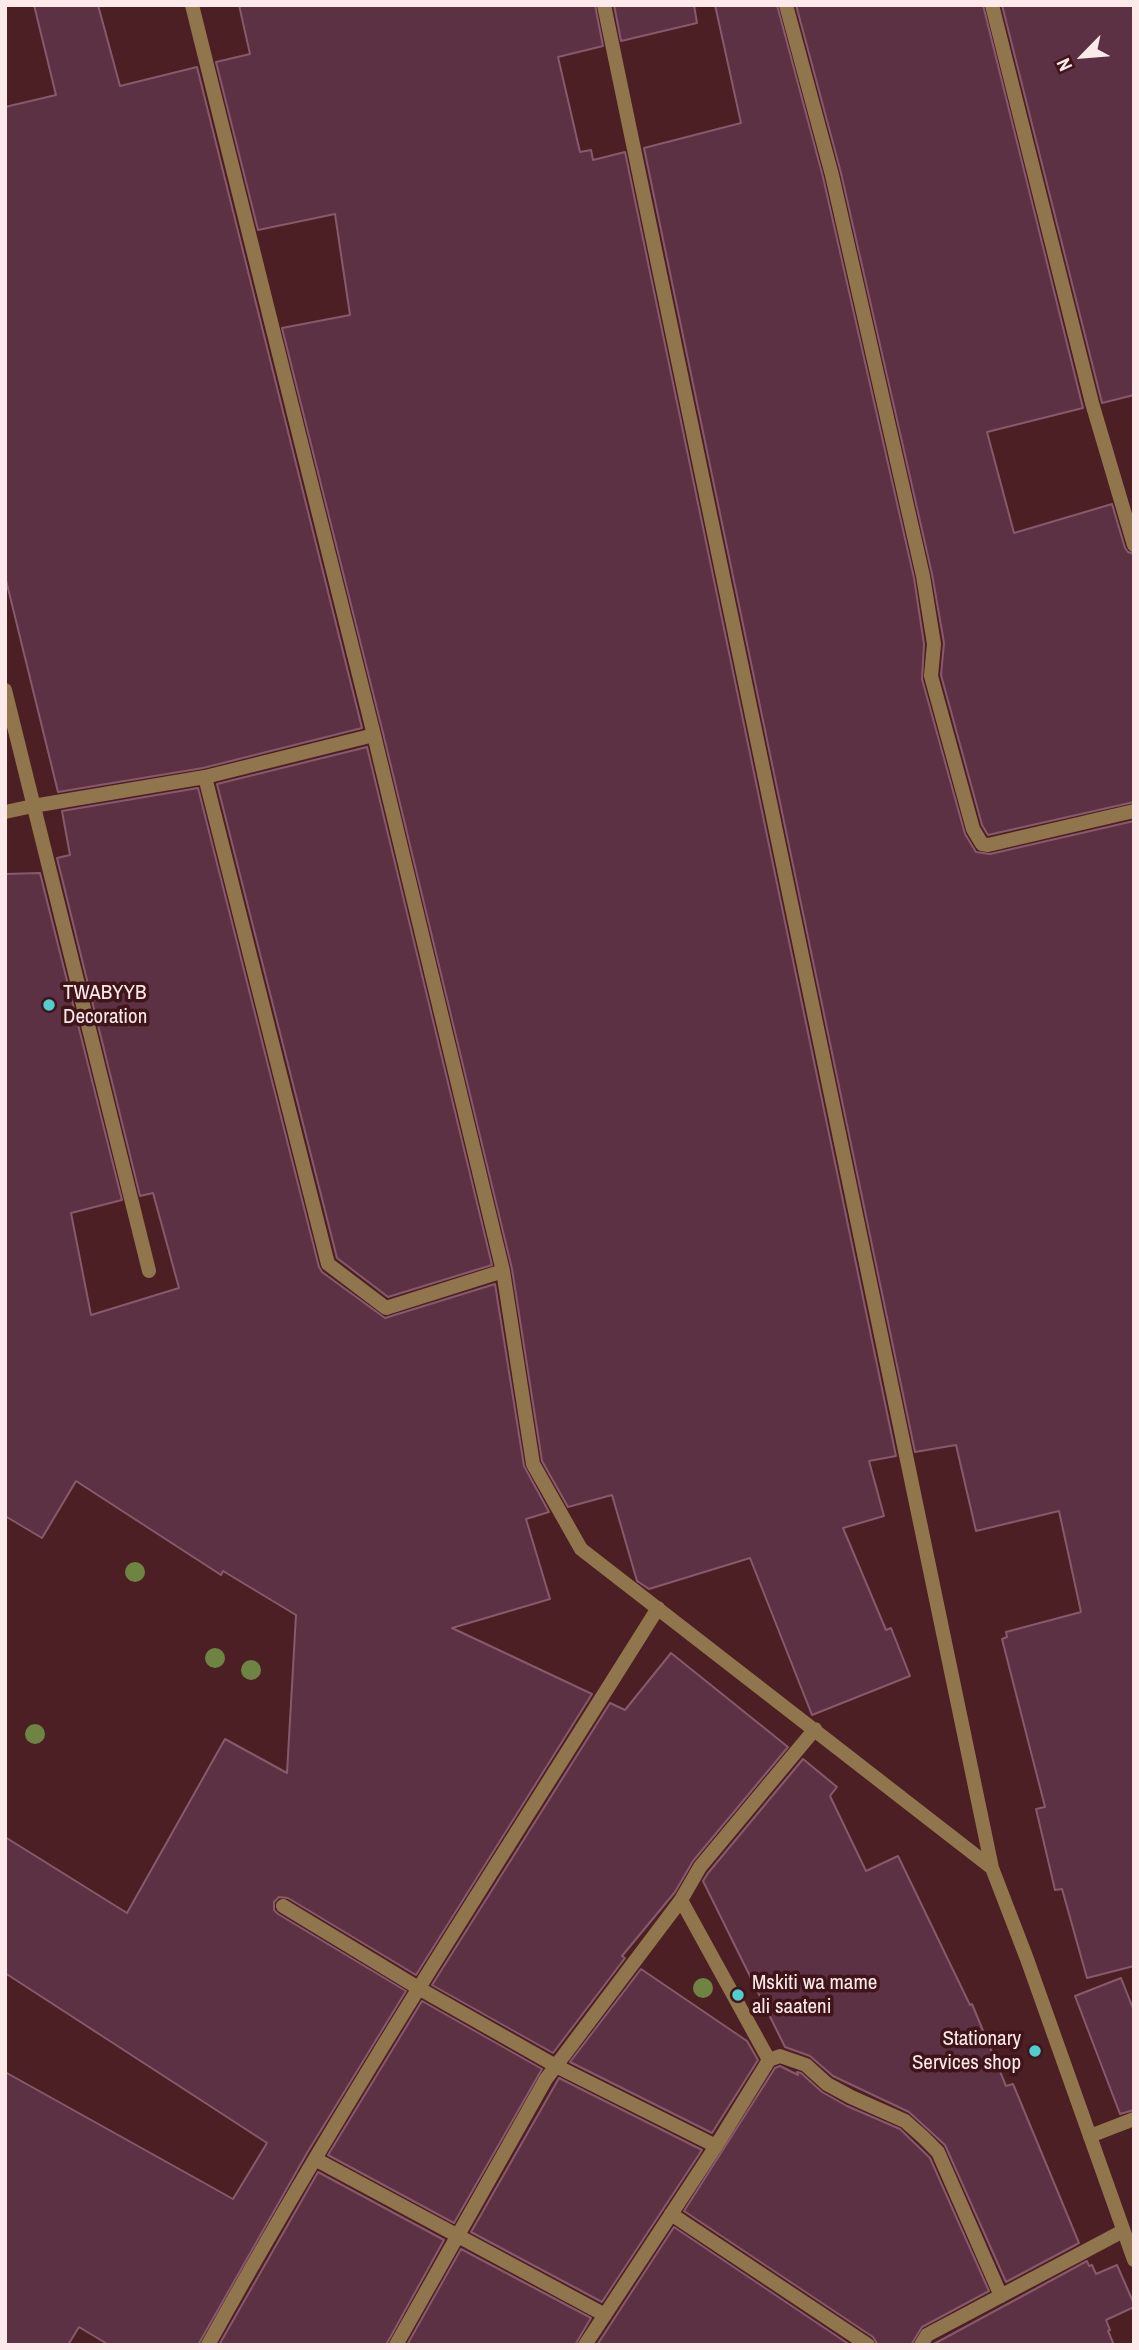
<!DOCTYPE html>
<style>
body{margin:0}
#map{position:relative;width:1139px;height:2350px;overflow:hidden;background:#4b1f24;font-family:"Archivo Narrow",sans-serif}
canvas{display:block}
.frame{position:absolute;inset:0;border:7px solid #fceaeb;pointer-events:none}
.north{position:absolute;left:1048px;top:21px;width:70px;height:70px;-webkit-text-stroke:5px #3f151a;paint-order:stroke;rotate:245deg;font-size:19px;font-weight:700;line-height:28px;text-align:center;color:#fceaeb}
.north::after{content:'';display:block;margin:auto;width:24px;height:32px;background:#fceaeb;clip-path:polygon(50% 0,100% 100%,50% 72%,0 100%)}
</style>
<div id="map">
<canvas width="1139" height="2350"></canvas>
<div class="frame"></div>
<div class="north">N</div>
</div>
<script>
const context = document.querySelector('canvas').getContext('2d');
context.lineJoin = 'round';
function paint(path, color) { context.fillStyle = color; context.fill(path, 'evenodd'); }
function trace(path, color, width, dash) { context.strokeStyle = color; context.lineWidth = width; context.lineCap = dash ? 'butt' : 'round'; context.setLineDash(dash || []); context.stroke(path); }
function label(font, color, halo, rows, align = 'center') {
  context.font = font + ' "Archivo Narrow",sans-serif'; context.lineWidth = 7; context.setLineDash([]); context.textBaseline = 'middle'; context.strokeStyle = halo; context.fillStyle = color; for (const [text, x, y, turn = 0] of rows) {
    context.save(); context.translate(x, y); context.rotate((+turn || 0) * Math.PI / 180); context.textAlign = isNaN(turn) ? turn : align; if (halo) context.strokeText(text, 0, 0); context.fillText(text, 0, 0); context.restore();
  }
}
const building = new Path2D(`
 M34,5h64l22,81 77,-19 165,661 -159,40 -145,24 -53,-216v-469l51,-12z
 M239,5h356l8,41 -45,11 22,95 11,-2 2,10 32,-8 271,1304 -27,5 15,55 -41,12 43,102 5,-2 19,48 -98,39 -62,-157 -101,31 -12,-8 -25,-86 -44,12 -26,-46 -30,-192 -129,-536 -101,-405 68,-13 -15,-101 -77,16 -42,-168 34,-8z
 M614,5h80l3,18 -76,18z
 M715,5h62l46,172 91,401 10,66 -2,35 43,155 11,18 14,2 144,-33v1145l-47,12 -25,-89 -7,1 -19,-81 9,-2 -43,-168 5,-2 -1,-5 75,-20 -22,-101 -83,20 -20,-86 -41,7 -271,-1304 97,-25z
 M796,5h187l100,403 -96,24 27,101 98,-29 13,44 3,4 6,2v248l-146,33 -6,-10 -41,-150 3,-32 -12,-69 -91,-401z
 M1002,5h132v390l-32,8z
 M367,747l125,518 -104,32 -51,-39 -120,-474z
 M198,788l121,479 3,5 63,46 110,-34 29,182 25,46 -23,7 24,80 -98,29 140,66 -176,281 -128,-77 -9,-1 -5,5v8l4,4 128,77 -99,162 -109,192h-89l-30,-18 -11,18h-63v-273l228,127 34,-56 -262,-170v-136l122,76 98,-174 62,34 9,-158 -73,-44 -2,4 -145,-94 -34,57 -37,-22v-642l35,-1 82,327 -51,13 20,102 88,-27 -26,-95 -13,3 -83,-338 13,-3 -8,-44z
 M671,1653l117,94 -95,114 -18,31 -53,64 3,2 -72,95 -121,-68 178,-282 15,7z
 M803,1759l34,28 -7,9 36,75 32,-15 72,149 2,-1 34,82 7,-2 66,159 -73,39 -61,-137 -36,-33 -76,-36 -23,-20 -25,-9 -82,-166 5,-8z
 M641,1969l106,72 11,19 -46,73 -142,-71z
 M1121,1978l13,33v99l-14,4 -45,-118z
 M422,2001l120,68 -88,154 -126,-68z
 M780,2066l18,9 -1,-3 4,1 21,19 25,14 53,23 30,29 59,133 -67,36 -11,18h-33l-5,-8 -189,-126 91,-143z
 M559,2078l143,72 -100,152 -131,-70z
 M318,2172l126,68 -58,105h-167z
 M674,2227l176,118h-253z
 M461,2249l130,69 -16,27h-168z
 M1087,2261l2,5 3,-1 4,9 21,-9 17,39v3l-28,13 4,10 -2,1 6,14h-182z`);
const lane = new Path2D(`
 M1090,2136l44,-17`);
const street = new Path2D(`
 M192,5l182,730 129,536 30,193 48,85 411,319 35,91 107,301
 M604,5l388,1863
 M786,5l46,170 91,401 11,68 -3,32 42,153 9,15 6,1 146,-34
 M992,5l100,398 42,142
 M5,690l144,581
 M205,777l123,487 58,44 117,-37
 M5,812l28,-6 172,-29 169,-42
 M681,1900l88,160
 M283,1906l137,83 136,77 160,80
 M315,2159l290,156
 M671,2214l197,131
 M208,2345c139,-252 298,-494 450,-737
 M396,2345l150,-266 135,-179 19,-33 115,-138
 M585,2345l131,-199 53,-86 11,-4 26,9 21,19 24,13 54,24 18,16 15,15 63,144
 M921,2345l6,-10 196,-104`);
const trees = [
 [135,1572],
 [215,1658],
 [251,1670],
 [35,1734],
 [703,1988]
];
const markers = [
 [49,1005,7,"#52cdcd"],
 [738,1995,7,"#52cdcd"],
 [1035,2051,7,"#52cdcd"]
];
const poiNames = [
 ["TWABYYB",63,993],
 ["Decoration",63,1017],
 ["Mskiti wa mame",752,1983],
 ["ali saateni",752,2007],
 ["Stationary",1021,2039,"right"],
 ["Services shop",1021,2063,"right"]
];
paint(building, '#5c3143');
trace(building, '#88596b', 2);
trace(lane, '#91754d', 14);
trace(street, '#91754d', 14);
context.fillStyle = '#6e8442';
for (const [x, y] of trees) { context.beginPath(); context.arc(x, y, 10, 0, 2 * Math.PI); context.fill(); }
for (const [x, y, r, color] of markers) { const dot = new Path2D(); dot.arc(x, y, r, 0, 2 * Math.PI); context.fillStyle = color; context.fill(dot); trace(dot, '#3f151a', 2.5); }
label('21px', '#fceaeb', '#3f151a', poiNames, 'left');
</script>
